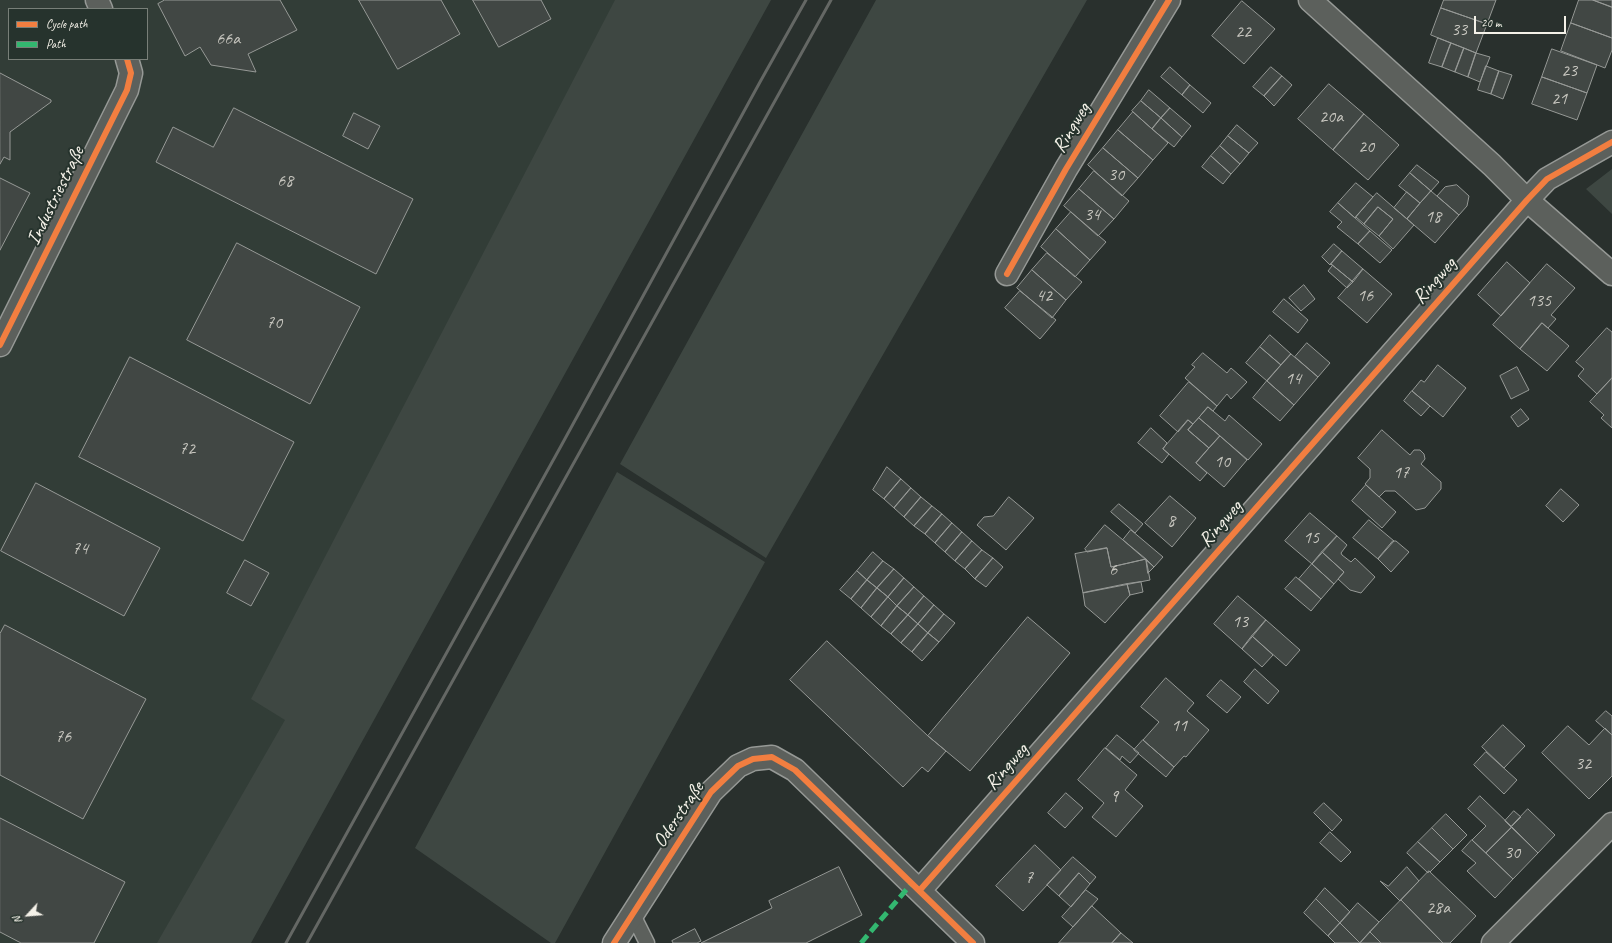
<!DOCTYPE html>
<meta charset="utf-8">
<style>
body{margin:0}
#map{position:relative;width:1612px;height:943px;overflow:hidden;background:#29302d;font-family:Caveat,sans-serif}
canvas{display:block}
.legend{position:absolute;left:8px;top:8px;width:140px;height:52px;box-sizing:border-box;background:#26332d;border:1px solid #787f78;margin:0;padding:5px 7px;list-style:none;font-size:12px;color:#f4f1e8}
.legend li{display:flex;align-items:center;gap:8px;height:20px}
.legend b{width:20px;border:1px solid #787f78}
.north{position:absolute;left:8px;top:895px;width:40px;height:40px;-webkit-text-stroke:3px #26332d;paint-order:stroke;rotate:244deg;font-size:11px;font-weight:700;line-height:16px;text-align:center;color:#f4f1e8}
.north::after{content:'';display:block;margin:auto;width:14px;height:18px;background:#f4f1e8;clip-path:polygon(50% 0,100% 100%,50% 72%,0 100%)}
.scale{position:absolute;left:1474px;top:16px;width:92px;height:18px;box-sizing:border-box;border:2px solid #f4f1e8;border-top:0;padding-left:5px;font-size:12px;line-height:14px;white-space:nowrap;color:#f4f1e8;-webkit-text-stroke:3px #26332d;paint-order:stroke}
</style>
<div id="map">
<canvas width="1612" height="943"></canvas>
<ul class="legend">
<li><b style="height:5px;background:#f27e40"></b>Cycle path</li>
<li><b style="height:5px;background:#33b770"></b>Path</li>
</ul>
<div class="north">N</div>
<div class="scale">20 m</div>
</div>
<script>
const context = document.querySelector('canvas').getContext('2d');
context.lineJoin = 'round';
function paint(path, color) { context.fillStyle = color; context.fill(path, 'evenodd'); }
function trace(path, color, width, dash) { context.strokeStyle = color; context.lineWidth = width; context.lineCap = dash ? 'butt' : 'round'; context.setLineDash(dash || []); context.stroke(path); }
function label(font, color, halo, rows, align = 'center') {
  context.font = font + ' Caveat,sans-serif'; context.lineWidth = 4; context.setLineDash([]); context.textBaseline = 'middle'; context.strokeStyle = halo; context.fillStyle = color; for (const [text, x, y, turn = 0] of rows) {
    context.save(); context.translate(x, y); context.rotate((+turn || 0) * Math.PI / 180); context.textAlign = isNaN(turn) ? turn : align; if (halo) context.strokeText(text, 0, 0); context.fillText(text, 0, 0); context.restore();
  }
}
const built = new Path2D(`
 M0,0h740l-514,943h-226zM9,9h138v50h-138z`);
const green = new Path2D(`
 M615,0h156l-520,943h-94l128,-223 -34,-21z
 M876,0h211l-321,558 -146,-94z
 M1612,169v45l-26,-25z
 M617,472l148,90 -210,381h-4l-136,-95z`);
const building = new Path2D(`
 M165,0h115l17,30 -49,24 8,18 -45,-7 -11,-18 -15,9 -27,-52z
 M359,0h82l19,34 -62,35z
 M473,0h68l10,19 -52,28z
 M1444,0h52l-9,24 -46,-16z
 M1579,0h14l19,7v31l-41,-15z
 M1593,0h19v7z
 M1242,1l33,28 -31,35 -32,-28z
 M1441,8l46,16 -11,29 -45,-18z
 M1571,23l41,15v12l-7,18 -44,-17z
 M1438,38l13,5 -9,24 -13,-4z
 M1451,43l13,5 -9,24 -13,-5z
 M1464,48l12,5 -8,24 -13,-5z
 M1552,49l45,16 -10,28 -45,-16z
 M1476,53l14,4 -10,25 -12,-5z
 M1486,66l13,5 -8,23 -13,-4z
 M1170,67l20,18 -8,10 -21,-18z
 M1271,67l11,9 -18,20 -11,-9z
 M1499,71l13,4 -9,24 -12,-5z
 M0,73l51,27v2l-41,30v28l-6,-3 -4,7z
 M1282,76l10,9 -18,21 -10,-10z
 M1542,77l45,16 -10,27 -45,-16z
 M1329,84l35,30 -31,36 -35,-31z
 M1190,85l21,18 -8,10 -21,-18z
 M1149,90l21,18 -9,10 -20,-17z
 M1141,101l20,17 -9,11 -20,-18z
 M234,108l179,91 -37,75 -220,-112 17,-35 40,20z
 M1170,108l21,18 -9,11 -21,-19z
 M1133,112l35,31 -15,17 -35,-30z
 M354,113l26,13 -12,23 -25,-13z
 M1364,114l35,31 -31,35 -35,-30z
 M1161,118l21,19 -8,10 -22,-18z
 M1237,125l21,18 -9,10 -21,-17z
 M1118,130l35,30 -15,18 -35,-30z
 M1228,136l21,17 -9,11 -20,-18z
 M1220,146l20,18 -9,10 -20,-18z
 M1103,148l35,30 -16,18 -34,-31z
 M1211,156l20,18 -8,10 -21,-17z
 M1417,165l22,17 -8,9 -21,-18z
 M1094,171l35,30 -15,18 -35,-30z
 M1410,173l21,18 -11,12 -21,-17z
 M0,178l30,15 -30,57z
 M1356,183l17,14 -18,21 -17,-15z
 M1457,185l12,11 -2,10 -8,9 -22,-19 8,-9z
 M1079,189l35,30 -16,17 -34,-30z
 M1431,191l28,24 -24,28 -28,-24z
 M1407,192l13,11 -13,16 -13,-11z
 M1377,193l37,32 -21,24 -14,-13 14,-17 -15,-12 -14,17 -8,-7z
 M1338,203l32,28 -12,13 -21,-17 5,-5 -12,-10z
 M1378,207l15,12 -14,17 -15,-12z
 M1071,212l35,30 -16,18 -34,-31z
 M1056,229l34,31 -15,17 -34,-30z
 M1370,231l22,19 -12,13 -22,-19z
 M237,243l123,64 -50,97 -123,-64z
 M1334,244l8,7 -12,14 -8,-8z
 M1342,251l21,18 -10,13 -22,-18z
 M1047,253l35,29 -16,18 -34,-30z
 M1507,262l23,21 -29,33 -23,-21z
 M1331,264l22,18 -6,6 -19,-17 4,-5z
 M1547,264l28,24 -24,27 5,4 -8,9 -6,-5 -22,26 -27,-24z
 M1363,269l29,25 -25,29 -29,-25z
 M1032,270l34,30 -14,18 -35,-30z
 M1304,285l11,14 -14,12 -12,-13z
 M1020,291l36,29 -16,19 -35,-31z
 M1284,299l24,21 -10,13 -25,-21z
 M1542,323l27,23 -22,25 -27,-22z
 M1607,328l5,4v46l-15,16 -19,-18 6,-7 -8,-7z
 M1270,335l21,19 -10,11 -21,-18z
 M1307,343l23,20 -12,14 -23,-20z
 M1260,347l21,18 -14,16 -21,-18z
 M1203,353l24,20 4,-5 16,14 -16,17 -4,-5 -10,12 -32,-28 10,-11 -3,-2z
 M1291,354l27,23 -24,28 -27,-24z
 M130,357l164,85 -51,99 -164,-84z
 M1438,365l28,23 -23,29 -31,-26 9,-11 3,2z
 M1517,367l12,23 -18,9 -11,-23z
 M1612,378v50l-11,-10 3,-3 -14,-13z
 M1267,381l27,24 -14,16 -27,-23z
 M1189,382l28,24 -4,5 -5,-4 -15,17 -5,-4 -10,12 -18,-16z
 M1412,391l18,15 -9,10 -17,-15z
 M1208,407l17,14 4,-6 33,29 -14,16 -49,-42z
 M1521,409l8,10 -11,8 -7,-10z
 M1199,418l21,18 -11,12 -21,-18z
 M1188,420l5,4 -5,6 21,18 -13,15 11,10 -7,8 -37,-32z
 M1151,428l16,15 -4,6 6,5 -7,9 -24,-20z
 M1382,430l28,25 4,-5h6l4,4 1,5 -4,5 20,18v7l-16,19 -9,2 -21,-19h-10l-6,6 -14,-13 5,-6v-9l-12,-11z
 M1220,436l27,24 -23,27 -28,-24z
 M887,467l14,12 -17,20 -11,-9z
 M901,479l10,9 -17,20 -10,-9z
 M36,483l124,65 -36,68 -123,-65z
 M1366,485l30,27 -14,16 -30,-27z
 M911,488l10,9 -17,20 -10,-9z
 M1561,489l18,16 -16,17 -17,-16z
 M1170,496l26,22 -24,29 -27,-24z
 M921,497l11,9 -18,20 -10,-9z
 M1009,497l25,21 -28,32 -29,-25 7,-8 9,-1z
 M1119,504l24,20 -8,9 -24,-21z
 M932,506l10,8 -17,20 -11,-8z
 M1310,513l27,23 -25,28 -27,-23z
 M942,514l10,9 -17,20 -10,-9z
 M1369,520l25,21 -16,18 -25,-21z
 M952,523l10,9 -17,20 -10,-9z
 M1105,525l18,15 23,19 -35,8 -4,-19 -20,4 -2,-3z
 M1131,530l32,27 -9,10 -31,-27z
 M962,532l10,9 -17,20 -10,-9z
 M1337,536l10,9 -6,8 1,2 9,7 4,-4 20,19 -14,16 -11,-3 -12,-11 6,-7 -22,-20z
 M972,541l10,9 -17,19 -10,-8z
 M1393,541h3l13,11 -18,20 -13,-13z
 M1107,548l4,19 35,-8 4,21 -67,13 -8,-39z
 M982,550l11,8 -18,21 -10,-10z
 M873,552l10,9 -16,19 -10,-9z
 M1322,552l22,20 -10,12 -22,-20z
 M993,558l10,9 -17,20 -11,-8z
 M1146,559l8,8 -6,6z
 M245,560l24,13 -18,33 -24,-13z
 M883,561l11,8 -17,19 -10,-8z
 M1312,564l22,20 -13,15 -22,-20z
 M894,569l10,9 -16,19 -11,-9z
 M857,571l10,9 -16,19 -11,-9z
 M1296,577l25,22 -10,12 -26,-22z
 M904,578l10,9 -17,19 -9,-9z
 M867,580l10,8 -16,20 -10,-9z
 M1141,582l2,10 -13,3 -3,-11z
 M1127,584l3,11 -25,28 -20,-17 -2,-13z
 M914,587l10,9 -16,19 -11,-9z
 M877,588l11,9 -17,20 -10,-9z
 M924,596l10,9 -16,19 -10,-9z
 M1238,596l28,24 -24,29 -28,-25z
 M888,597l9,9 -16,20 -10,-9z
 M934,605l10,9 -16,19 -10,-9z
 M897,606l11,9 -17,19 -10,-8z
 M944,614l11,9 -16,19 -11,-9z
 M908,615l10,9 -17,19 -10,-9z
 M1028,617l42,36 -100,118 -42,-35z
 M1266,620l34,30 -14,16 -34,-30z
 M918,624l10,9 -16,19 -11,-9z
 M5,625l141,74 -63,120 -83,-44v-141z
 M928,633l11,9 -17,19 -10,-9z
 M1252,636l21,19 -11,12 -20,-18z
 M827,641l101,95 18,15 -18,21 -6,-5 -19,20 -113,-107z
 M1255,669l24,22 -11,13 -24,-22z
 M1166,678l28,25 -7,8 22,19 -23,27 -2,-1 -10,11 -31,-27 16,-18 -18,-15z
 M1221,680l20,17 -14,16 -20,-17z
 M1606,711l6,5v19l-16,-14z
 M1503,725l22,21 -21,22 -22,-21z
 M1568,726l21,19 16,-17 7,7v41l-23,23 -47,-46z
 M1117,735l22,18 -9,10 -8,-7 -2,4 -14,-12z
 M1143,740l31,27 -8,10 -32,-27z
 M1105,748l32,27 -12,15 18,16 -27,31 -24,-20 12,-14 -26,-23z
 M1486,752l31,28 -13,14 -30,-29z
 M1066,793l17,15 -18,20 -17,-15z
 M1480,796l32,31 -26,26 -14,-13 14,-14 -18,-17z
 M1324,803l18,17 -10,11 -18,-18z
 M1528,809l27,26 -17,18 -27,-26z
 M1514,811l7,6 -10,10 -6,-6z
 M1446,814l21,21 -14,14 -21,-21z
 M0,818l125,64 -31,61h-73l-21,-11z
 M1512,827l26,26 -25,26 -27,-26z
 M1432,828l21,21 -13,13 -22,-20z
 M1330,832l21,20 -10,10 -21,-19z
 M1472,840l41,39 -18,19 -28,-27 9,-8 -14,-12z
 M1418,842l22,20 -10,10 -1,-1 -1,2 -21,-20z
 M1035,845l26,25 -38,41 -27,-25z
 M1073,857l23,20 -6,7 -11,-11 -20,23 -12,-11z
 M839,867l23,48 -56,28h-105l71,-35 -3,-7z
 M1407,867l12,14 -19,20 -20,-20 8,5z
 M1429,871l47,45 -26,27h-7l-42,-43z
 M1079,873l11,11 -19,23 -12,-11z
 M1325,888l25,24 -10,11 -24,-24z
 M1086,890l12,9 -25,28 -11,-10z
 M1316,899l24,24 -12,13 -24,-23z
 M1401,900l42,43h-62l-11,-11z
 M1358,903l21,19 -19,21 -20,-20z
 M1092,906l29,27 -9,10h-53z
 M1340,923l20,20h-25l-7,-7z
 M695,929l6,12 -4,2h-24l-1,-2z
 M1370,932l11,11h-21z
 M1121,933l12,10h-21z`);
const service = new Path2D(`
 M633,915l14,28`);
const minor = new Path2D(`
 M97,0l4,9
 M1310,0l182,165 35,35 85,74
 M1007,274l59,-105 103,-169
 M0,345l127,-255 4,-17 -4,-14
 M920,890l607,-690 20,-21 65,-37
 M614,943l97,-151 27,-26 15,-7 19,-2 23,13 178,173
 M1493,943l119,-119`);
const rail = new Path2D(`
 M286,943l275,-497 199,-364 46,-82
 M307,943l524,-943`);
const quiet = new Path2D(`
 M861,943l51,-60`);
const cycleway = new Path2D(`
 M1007,274l59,-105 103,-169
 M0,345l127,-255 4,-17 -4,-14
 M920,890l607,-690 20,-21 65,-37
 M614,943l97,-151 27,-26 15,-7 19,-2 23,13 178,173`);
const numberNames = [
 ["33",1459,30],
 ["22",1243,32],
 ["66a",228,39],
 ["23",1569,71],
 ["21",1559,99],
 ["20a",1331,117],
 ["20",1366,147],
 ["30",1116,175],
 ["68",285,181],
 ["34",1092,215],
 ["18",1433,217],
 ["42",1044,296],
 ["16",1365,296],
 ["135",1539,301],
 ["70",274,323],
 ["14",1293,379],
 ["72",187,449],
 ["10",1222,462],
 ["17",1401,473],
 ["8",1171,521],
 ["15",1311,538],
 ["74",80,549],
 ["6",1113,570],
 ["13",1240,622],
 ["11",1179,726],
 ["76",63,737],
 ["32",1583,764],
 ["9",1114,797],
 ["30",1512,853],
 ["7",1029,878],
 ["28a",1438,908]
];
const streetNames = [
 ["Ringweg",1072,128,-59],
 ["Industriestraße",56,196,-64],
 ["Ringweg",1435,281,-49],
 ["Ringweg",1221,524,-49],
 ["Ringweg",1007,767,-49],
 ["Oderstraße",679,815,-56]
];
paint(built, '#323d37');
paint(green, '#3e4742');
paint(building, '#414744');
trace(building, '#969996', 1);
trace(service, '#969996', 17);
trace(minor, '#969996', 25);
trace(service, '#5c605c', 14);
trace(minor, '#5c605c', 22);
trace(rail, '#646764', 3);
trace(quiet, '#33b770', 5, [10, 5]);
trace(cycleway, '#f27e40', 6);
label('18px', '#c7c6bf', null, numberNames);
label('20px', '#f4f1e8', '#26332d', streetNames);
</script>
